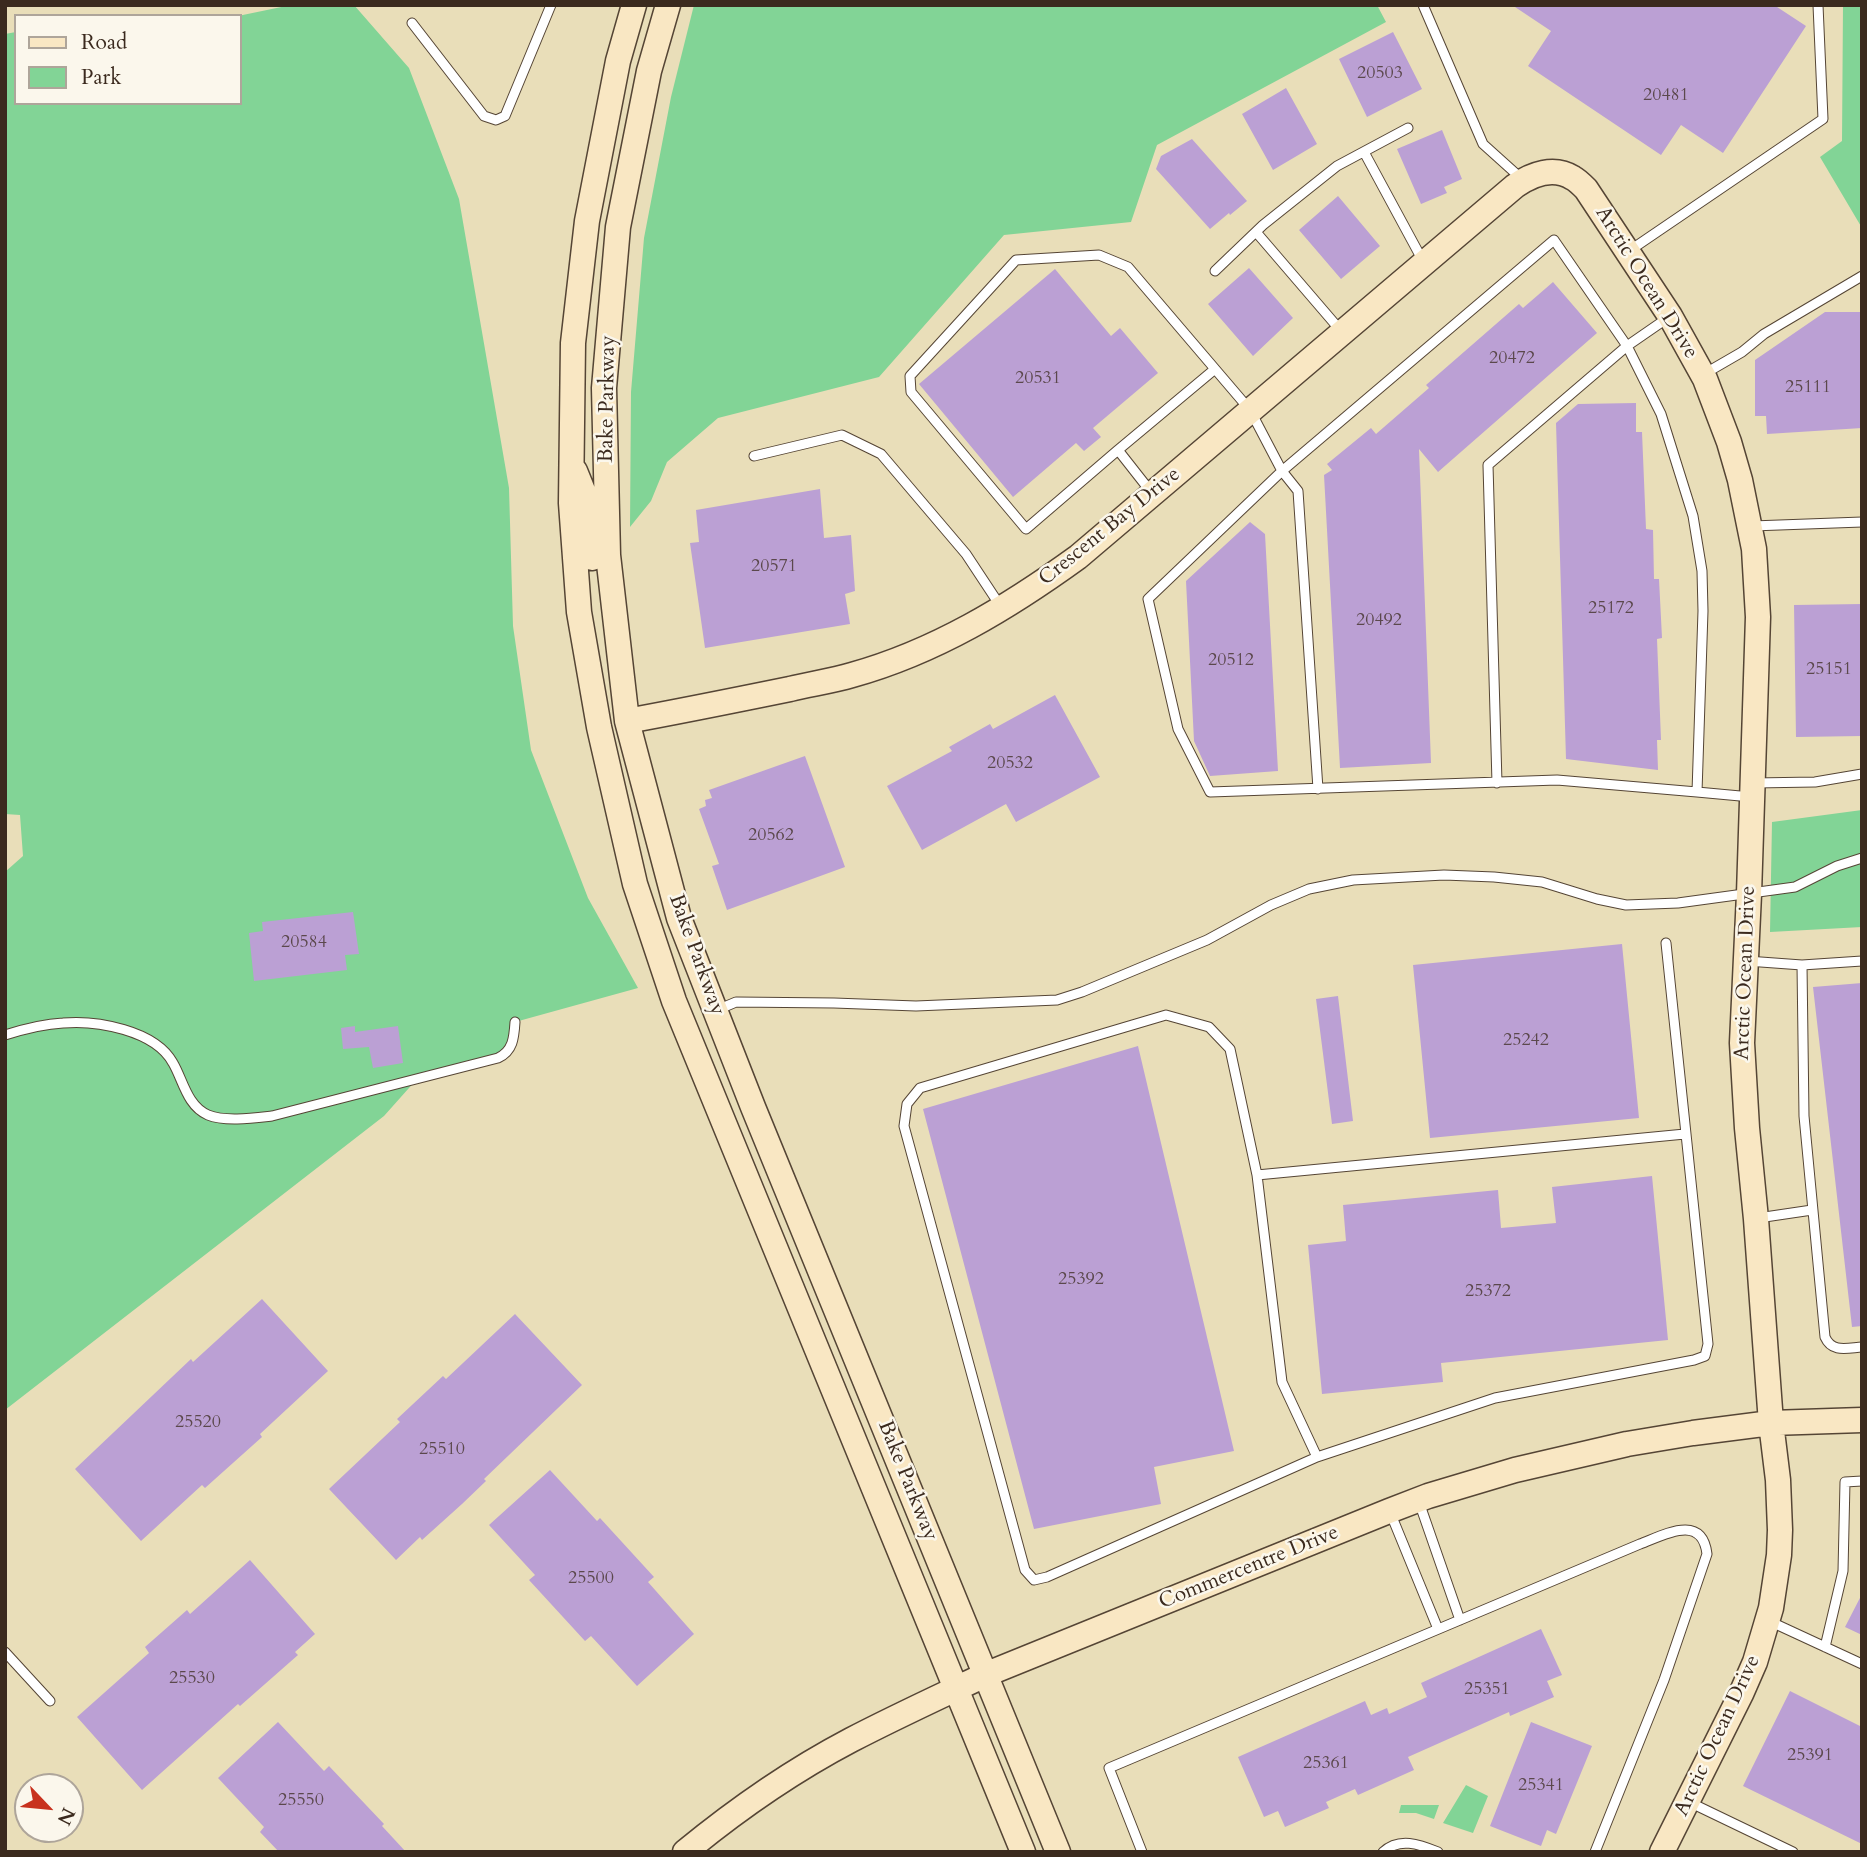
<!DOCTYPE html>
<style>
body{margin:0}
#map{position:relative;width:1867px;height:1857px;overflow:hidden;background:#e9deb9;font-family:Cardo,serif}
canvas{display:block}
.frame{position:absolute;inset:0;border:7px solid #3b2a1e;pointer-events:none}
.legend{position:absolute;left:14px;top:14px;width:228px;height:91px;box-sizing:border-box;background:#fbf7ec;border:2px solid #aea59a;margin:0;padding:9px 12px;list-style:none;font-size:21px;color:#3b2a1e}
.legend li{display:flex;align-items:center;gap:14px;height:35px}
.legend b{width:35px;border:2px solid #aea59a}
.north{position:absolute;left:14px;top:1773px;width:70px;height:70px;box-sizing:border-box;background:#fbf7ec;border:2px solid #aea59a;border-radius:50%;rotate:116deg;font-size:19px;font-weight:700;line-height:28px;text-align:center;color:#3b2a1e}
.north::after{content:'';display:block;margin:auto;width:24px;height:32px;background:#c8321e;clip-path:polygon(50% 0,100% 100%,50% 72%,0 100%)}
</style>
<div id="map">
<canvas width="1867" height="1857"></canvas>
<div class="frame"></div>
<ul class="legend">
<li><b style="height:9px;background:#f9e7c3"></b>Road</li>
<li><b style="height:19px;background:#82d496"></b>Park</li>
</ul>
<div class="north">N</div>
</div>
<script>
const context = document.querySelector('canvas').getContext('2d');
context.lineJoin = 'round';
function paint(path, color) { context.fillStyle = color; context.fill(path, 'evenodd'); }
function trace(path, color, width, dash) { context.strokeStyle = color; context.lineWidth = width; context.lineCap = dash ? 'butt' : 'round'; context.setLineDash(dash || []); context.stroke(path); }
function label(font, color, halo, rows, align = 'center') {
  context.font = font + ' Cardo,serif'; context.lineWidth = 5; context.setLineDash([]); context.textBaseline = 'middle'; context.strokeStyle = halo; context.fillStyle = color; for (const [text, x, y, turn = 0] of rows) {
    context.save(); context.translate(x, y); context.rotate((+turn || 0) * Math.PI / 180); context.textAlign = isNaN(turn) ? turn : align; if (halo) context.strokeText(text, 0, 0); context.fillText(text, 0, 0); context.restore();
  }
}
const green = new Path2D(`
 M291,5h63l55,63 50,131 50,289 4,138 18,124 57,148 50,90 -123,34 -4,24 -13,12 -81,21 -33,37 -379,294v-538l18,-16 -3,-41 -15,-1v-780l11,-2v71h224v-87h-2z
 M694,5h683l9,17 -229,123 -26,77 -127,13 -125,142 -161,41 -51,44 -16,39 -21,26 1,-135 13,-154 27,-141z
 M1843,5h19v223l-42,-71 22,-16z
 M1862,810v117l-92,5 2,-110z
 M1466,1785l22,11 -15,37 -30,-10z
 M1401,1805h38l-5,14 -18,-6h-17z`);
const building = new Path2D(`
 M1512,5h262l32,21 -83,127 -42,-28 -20,30 -133,-89 23,-35z
 M1393,32l29,57 -55,28 -28,-58z
 M1286,88l31,56 -44,26 -31,-56z
 M1442,130l20,49 -18,8 3,6 -26,11 -24,-55z
 M1192,139l55,62 -17,14 -1,-2 -19,16 -54,-60 5,-13z
 M1338,196l42,50 -39,33 -42,-49z
 M1249,268l44,50 -40,38 -45,-52z
 M1055,269l56,67 9,-8 38,45 -65,55 8,9 -17,14 -8,-8 -63,54 -94,-113z
 M1553,282l44,51 -159,139 -19,-23 12,314 -91,5 -16,-293 8,-5 -5,-6 44,-36 5,6 53,-46 -3,-3 93,-81 4,4z
 M1825,312h37v116l-95,6 -1,-18h-11v-56z
 M1636,403v29h6l4,97 7,1 1,49h5l3,59 -5,1 4,101h-4l1,30 -92,-11 -10,-336 22,-19z
 M820,489l4,49 27,-3 4,56 -10,3 5,30 -145,24 -15,-105 9,-1 -3,-32z
 M1250,522l15,12 13,237 -68,5 -16,-35 -8,-160z
 M1862,604v132l-66,1 -2,-132z
 M1055,695l45,82 -84,45 -10,-18 -84,46 -35,-64 65,-35 -3,-4 41,-23 3,5z
 M805,756l40,111 -118,43 -15,-44 7,-2 -20,-55 7,-3 -1,-6 7,-2 -3,-8z
 M353,912l6,42 -14,1 2,15 -93,11 -5,-48 14,-2 -1,-9z
 M1622,944l17,174 -209,20 -17,-173z
 M1862,983v343l-10,1 -39,-340z
 M1338,996l15,125 -21,3 -16,-125z
 M355,1026v6l43,-6 5,37 -30,5 -4,-21 -26,2 -2,-21z
 M1138,1046l96,405 -80,16 7,37 -127,25 -111,-420z
 M1652,1176l16,164 -227,23 2,19 -121,12 -14,-149 38,-4 -3,-36 155,-15 3,38 55,-5 -4,-36z
 M262,1299l66,72 -68,63 2,3 -57,51 -3,-3 -61,56 -66,-72 116,-110 2,3z
 M515,1314l67,71 -98,94 2,2 -24,23 -40,36 -2,-3 -24,23 -67,-71 71,-67 -3,-3 46,-43 3,3z
 M550,1470l47,51 3,-3 54,59 -6,5 46,52 -57,52 -46,-50 -6,5 -56,-61 6,-5 -46,-50z
 M250,1560l65,74 -20,18 3,3 -58,51 -2,-2 -96,86 -65,-73 72,-64 -4,-6 42,-37 3,4z
 M1862,1594v41l-17,-8z
 M1541,1629l21,46 -15,6 7,16 -44,19 -1,-4 -101,45 6,13 -56,25 -3,-6 -29,13 3,6 -44,19 -7,-16 -14,6 -26,-60 127,-56 6,14 16,-7 2,6 38,-17 -6,-14z
 M1790,1691l72,36v117l-119,-58z
 M278,1722l46,49 5,-5 55,58 -2,2 24,26h-127l-19,-20 4,-5 -46,-49z
 M1531,1722l61,24 -36,88 -9,-4 -6,16 -51,-20z`);
const lane = new Path2D(`
 M1423,5l60,139 40,36
 M412,23l72,93 12,4 9,-4 46,-111
 M1364,152l59,109
 M1256,232l85,99
 M1554,240l73,106 34,68 32,102 9,55 1,40 -6,181 -140,-12 -347,12 -32,-63 -30,-130 134,-128z
 M1629,251l194,-132 -5,-114
 M1215,271l48,-46 74,-59 71,-38
 M1704,374l38,-22 22,-18 98,-58
 M1118,450l-92,79 -115,-137 -1,-16 106,-116 83,-5 29,12 122,143 32,61 16,20 20,298
 M754,456l88,-21 39,19 85,100 35,53
 M1151,492l-33,-42 97,-81
 M1752,526l110,-4
 M1497,783l-9,-318 139,-119 42,-29
 M1754,783l61,-1 47,-8
 M1697,792l54,5
 M1747,961l55,4 60,-4
 M1802,965l2,151 21,221c7,16 22,11 37,10
 M717,1010l19,-8 98,1 82,3 141,-6 25,-8 125,-52 64,-35 38,-16 44,-9 91,-5 50,2 48,5 55,17 29,6 52,-2 117,-16 42,-21 25,-8
 M5,1035c19,-6 38,-11 58,-12 33,-3 92,7 110,40 10,17 14,43 35,52 17,7 46,3 64,1l226,-58c15,-7 16,-20 17,-36
 M1257,1175l428,-41
 M1758,1218l54,-8
 M1317,1457l-35,-75 -25,-207 -27,-126 -21,-22 -43,-12 -246,73 -13,16 -3,22 121,444 9,10 13,-3 270,-120 178,-59 199,-38 11,-4 3,-12 -42,-401
 M1419,1502l41,118
 M1390,1512l48,117
 M1769,1621l93,43
 M1825,1647l18,-76 2,-89 17,-1
 M5,1652l45,49
 M1689,1802l104,50
 M1142,1852l-33,-84 531,-224c24,-9 62,-31 67,10l-43,126 -69,172
 M1383,1852c16,-15 36,-8 55,0`);
const secondary = new Path2D(`
 M634,5l-16,56 -31,160 -14,122 -2,160 8,109 20,115 36,157 39,117 349,851
 M668,5l-19,66 -31,156 -14,161 4,167 19,166 52,197 74,189 305,745
 M575,471l13,32 4,55
 M627,721c55,-10 109,-21 163,-32 20,-5 42,-8 62,-14 83,-23 157,-68 226,-118l437,-371c17,-12 39,-20 58,-8 4,2 9,7 13,11l84,127 35,63 24,63 11,38 14,69 4,68 -9,277 -7,149 5,85 9,91 15,204 7,57 2,50 -1,25 -8,53 -16,54 -14,32 -79,158
 M685,1852c51,-42 107,-81 166,-112 44,-23 90,-44 136,-66l402,-163 39,-15 87,-26 112,-26 66,-11 78,-10 91,-3`);
const numberNames = [
 ["20503",1380,74],
 ["20481",1666,96],
 ["20472",1512,359],
 ["20531",1038,379],
 ["25111",1808,388],
 ["20571",774,567],
 ["25172",1611,609],
 ["20492",1379,621],
 ["20512",1231,661],
 ["25151",1829,670],
 ["20532",1010,764],
 ["20562",771,836],
 ["20584",304,943],
 ["25242",1526,1041],
 ["25392",1081,1280],
 ["25372",1488,1292],
 ["25520",198,1423],
 ["25510",442,1450],
 ["25500",591,1579],
 ["25530",192,1679],
 ["25351",1487,1690],
 ["25391",1810,1756],
 ["25361",1326,1764],
 ["25341",1541,1786],
 ["25550",301,1801]
];
const streetNames = [
 ["Arctic Ocean Drive",1646,283,58],
 ["Bake Parkway",608,399,-89],
 ["Crescent Bay Drive",1110,527,-39],
 ["Bake Parkway",696,955,70],
 ["Arctic Ocean Drive",1746,973,-88],
 ["Bake Parkway",907,1481,68],
 ["Commercentre Drive",1249,1568,-22],
 ["Arctic Ocean Drive",1718,1736,-65]
];
paint(green, '#82d496');
paint(building, '#bba0d4');
trace(lane, '#554535', 11);
trace(secondary, '#554535', 27);
trace(lane, '#fff', 9);
trace(secondary, '#f9e7c3', 24);
label('18px', '#5b484c', null, numberNames);
label('21px', '#3b2a1e', '#fbf7ec', streetNames);
</script>
